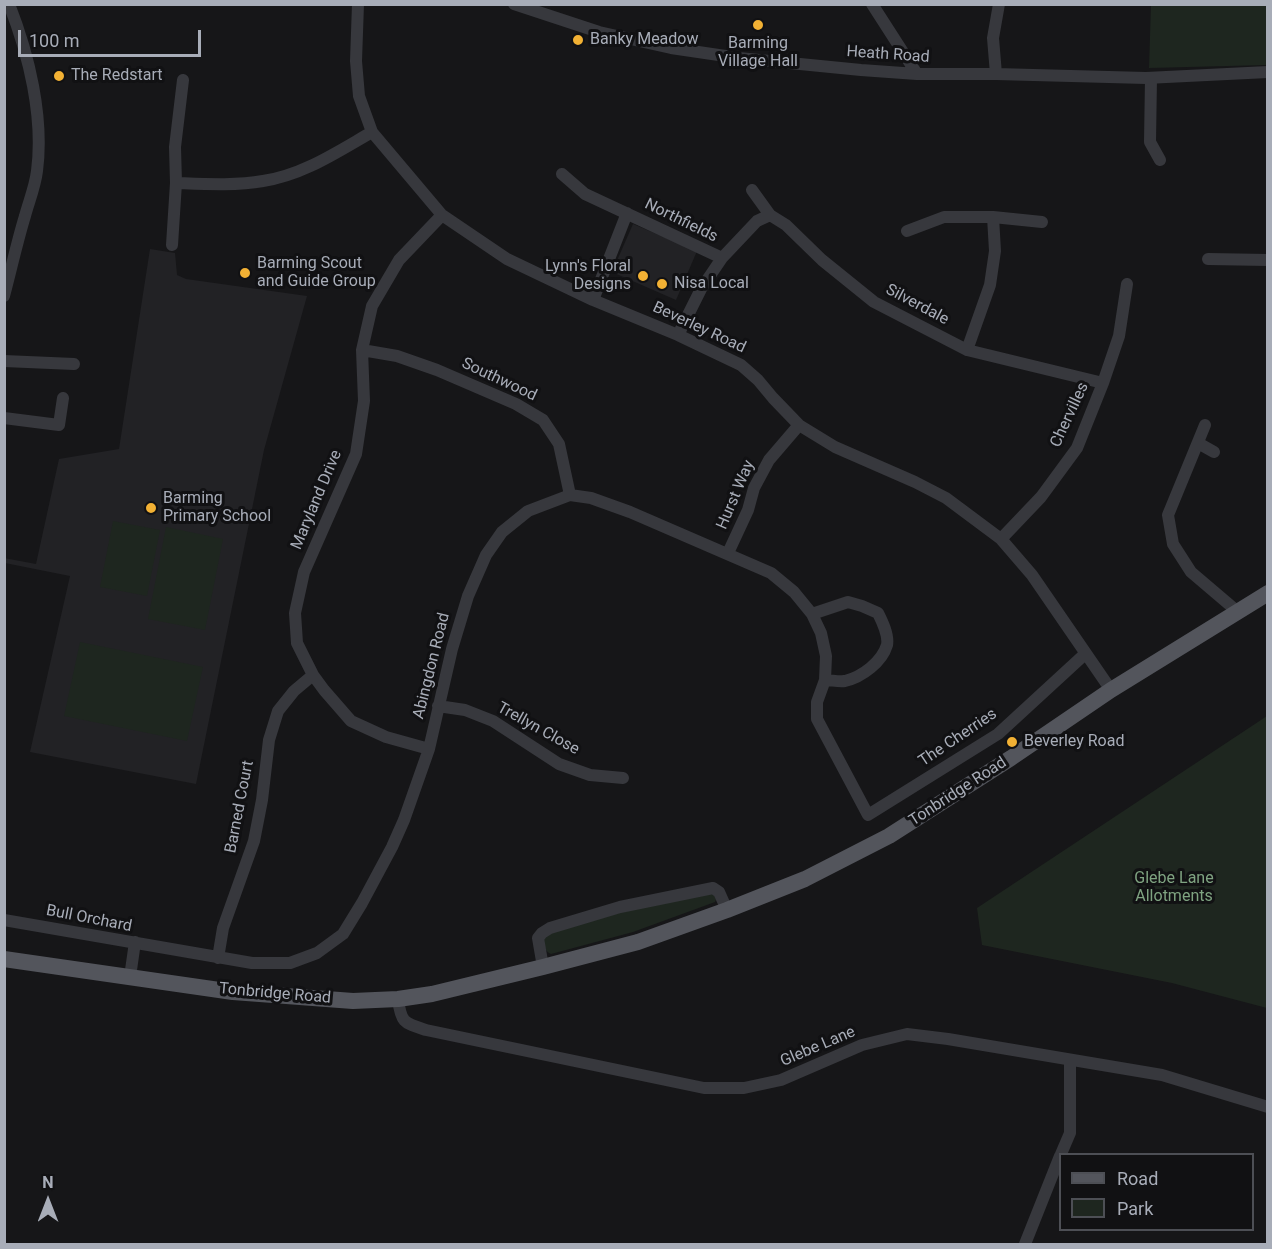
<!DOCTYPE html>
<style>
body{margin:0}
#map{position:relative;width:1272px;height:1249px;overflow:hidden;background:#161618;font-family:Roboto,sans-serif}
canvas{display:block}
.frame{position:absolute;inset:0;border:6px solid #a8adb8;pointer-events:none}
.legend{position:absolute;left:1059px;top:1153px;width:195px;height:78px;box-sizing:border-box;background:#111113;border:2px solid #4d4f55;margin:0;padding:8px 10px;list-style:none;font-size:18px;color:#a8adb8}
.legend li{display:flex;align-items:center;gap:12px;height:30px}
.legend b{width:30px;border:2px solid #4d4f55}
.north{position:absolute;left:18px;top:1171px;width:60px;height:60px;-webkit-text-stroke:4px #111113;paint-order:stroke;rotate:0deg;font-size:16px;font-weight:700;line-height:24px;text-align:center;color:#a8adb8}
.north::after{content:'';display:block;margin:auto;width:21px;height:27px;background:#a8adb8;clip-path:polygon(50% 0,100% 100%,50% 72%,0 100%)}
.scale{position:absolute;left:18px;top:30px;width:183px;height:27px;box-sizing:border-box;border:3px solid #a8adb8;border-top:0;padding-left:8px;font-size:18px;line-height:21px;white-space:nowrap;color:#a8adb8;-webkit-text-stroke:4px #111113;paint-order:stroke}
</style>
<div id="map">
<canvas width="1272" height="1249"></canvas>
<div class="frame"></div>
<ul class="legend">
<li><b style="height:8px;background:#53555c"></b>Road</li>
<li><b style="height:16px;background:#1e261f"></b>Park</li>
</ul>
<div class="north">N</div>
<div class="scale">100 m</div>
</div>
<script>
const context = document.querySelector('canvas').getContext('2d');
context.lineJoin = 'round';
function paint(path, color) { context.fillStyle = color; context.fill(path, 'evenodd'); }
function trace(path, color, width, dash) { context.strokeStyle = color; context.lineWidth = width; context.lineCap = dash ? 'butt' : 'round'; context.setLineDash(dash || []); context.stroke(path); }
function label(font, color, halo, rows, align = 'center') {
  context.font = font + ' Roboto,sans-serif'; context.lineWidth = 6; context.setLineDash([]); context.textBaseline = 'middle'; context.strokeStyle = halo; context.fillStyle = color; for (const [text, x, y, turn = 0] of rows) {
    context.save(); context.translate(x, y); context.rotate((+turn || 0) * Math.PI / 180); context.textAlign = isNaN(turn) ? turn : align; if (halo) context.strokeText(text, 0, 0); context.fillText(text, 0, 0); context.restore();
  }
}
const built = new Path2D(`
 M633,224l64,27 -21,49 -64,-28z
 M150,249l25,4 2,22 9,4 121,17 -43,154 -68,334 -166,-32 40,-176 -65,-13 -1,-5 32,6 23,-105 60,-10z`);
const green = new Path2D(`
 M1151,5h116v60l-118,3z
 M113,521l47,9 -13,66 -47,-9z
 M166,527l57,12 -18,91 -57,-11z
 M80,642l123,25 -16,74 -123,-25z
 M1267,716v292l-95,-25 -190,-38 -5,-37z
 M708,893l7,2 1,4 -1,3 -82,30 -82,22c-7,-3 -7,-9 -7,-16l4,-4 62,-19z`);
const minor = new Path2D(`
 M358,4l-2,57 3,35 13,36 70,83 65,44 86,41 85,35 63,30 17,15 15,18 26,27 36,22 80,35 31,16 55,41 31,36 79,115
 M514,4l85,28 72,16 68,10 122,12 56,4h79l150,4 122,-6
 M872,4l45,70
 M996,74l-3,-36 6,-34
 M1151,78l-1,64 10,18
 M562,174l23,20 137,64
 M176,183c27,1 60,3 87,-2 40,-6 74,-29 109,-49
 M752,190l18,25 16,10 36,35 52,42 93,48 136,33
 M907,231l37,-14h49l49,5
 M172,245l4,-62 -1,-36 8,-67
 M1208,259l60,1
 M4,296c7,-26 13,-54 21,-80 4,-15 10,-29 12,-45 7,-54 -8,-116 -28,-167
 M593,300l34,-87
 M678,335l23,-46 21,-31 35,-37 13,-6
 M362,350l35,6 40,14 79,34 27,16 16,24 11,51
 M967,350l23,-65 5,-34 -2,-34
 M4,361l70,3
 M4,418l55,7 4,-27
 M1205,425l-37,90 5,29 18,28 47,40
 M1198,443l16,9
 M1001,539l40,-42 36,-49 26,-65 16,-47 8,-52
 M728,553l20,-43 6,-22 15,-28 30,-35
 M812,614l36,-12 14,4 16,7c4,8 11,22 9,32 -5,17 -25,32 -42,36 -6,1 -14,-1 -20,-1
 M438,706l27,4 28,11 66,43 31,11 33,3
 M429,749l-43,-12 -35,-16 -27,-31 -11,-15 -16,-32 -2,-30 9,-41 52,-118 8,-53 -2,-51 10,-44 27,-46 43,-45
 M4,920l248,43h38l27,-10 26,-19 19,-31 30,-56 12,-27 25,-71 23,-100 16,-53 18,-41 16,-23 26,-21 42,-16 21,3 39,14 141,61 23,19 18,22 9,19 5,23 -1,24 -8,22v17l51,96 130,-81 87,-80
 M218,958l5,-30 31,-87 8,-41 7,-60 9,-29 16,-20 19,-16
 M543,967l-5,-29 4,-5 8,-5 70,-21 93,-19 6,4 8,18
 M130,977l5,-35
 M398,999c3,24 6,24 28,31l278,58h40l37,-8 81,-35 45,-11 41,5 214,36 106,32
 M1061,1154l9,-21v-73
 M1025,1244l35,-88`);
const major = new Path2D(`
 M4,959l229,33 120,9 45,-2 34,-5 111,-27 95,-25 89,-32 78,-31 84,-43 122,-78 100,-68 157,-97`);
const markers = [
 [758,25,6,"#f2b134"],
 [578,40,6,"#f2b134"],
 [59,76,6,"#f2b134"],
 [245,273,6,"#f2b134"],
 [643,276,6,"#f2b134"],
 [662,284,6,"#f2b134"],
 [151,508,6,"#f2b134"],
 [1012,742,6,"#f2b134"]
];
const poiNames = [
 ["Banky Meadow",590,40],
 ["Barming",758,44,"center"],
 ["Village Hall",758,62,"center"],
 ["The Redstart",71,76],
 ["Barming Scout",257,264],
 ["and Guide Group",257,282],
 ["Lynn's Floral",631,267,"right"],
 ["Designs",631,285,"right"],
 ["Nisa Local",674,284],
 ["Barming",163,499],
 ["Primary School",163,517],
 ["Beverley Road",1024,742]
];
const streetNames = [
 ["Heath Road",888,55,4],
 ["Northfields",681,221,26],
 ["Silverdale",917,305,28],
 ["Beverley Road",699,328,25],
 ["Southwood",499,380,25],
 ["Chervilles",1070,415,-65],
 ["Hurst Way",736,495,-67],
 ["Maryland Drive",317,500,-67],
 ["Abingdon Road",432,666,-76],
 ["Trellyn Close",538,729,29],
 ["The Cherries",958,738,-34],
 ["Tonbridge Road",958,792,-33],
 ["Barned Court",240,807,-79],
 ["Bull Orchard",89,919,11],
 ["Tonbridge Road",275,994,5],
 ["Glebe Lane",818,1047,-23]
];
const parkNames = [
 ["Glebe Lane",1174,879],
 ["Allotments",1174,897]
];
paint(built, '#222225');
paint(green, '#1e261f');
trace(minor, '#37383d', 12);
trace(major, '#53555c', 16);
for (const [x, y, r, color] of markers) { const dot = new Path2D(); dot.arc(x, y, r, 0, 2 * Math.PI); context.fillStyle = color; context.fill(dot); trace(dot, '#111113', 2); }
label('16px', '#a8adb8', '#111113', poiNames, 'left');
label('16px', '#a8adb8', '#111113', streetNames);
label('16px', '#7fa381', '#111113', parkNames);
</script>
